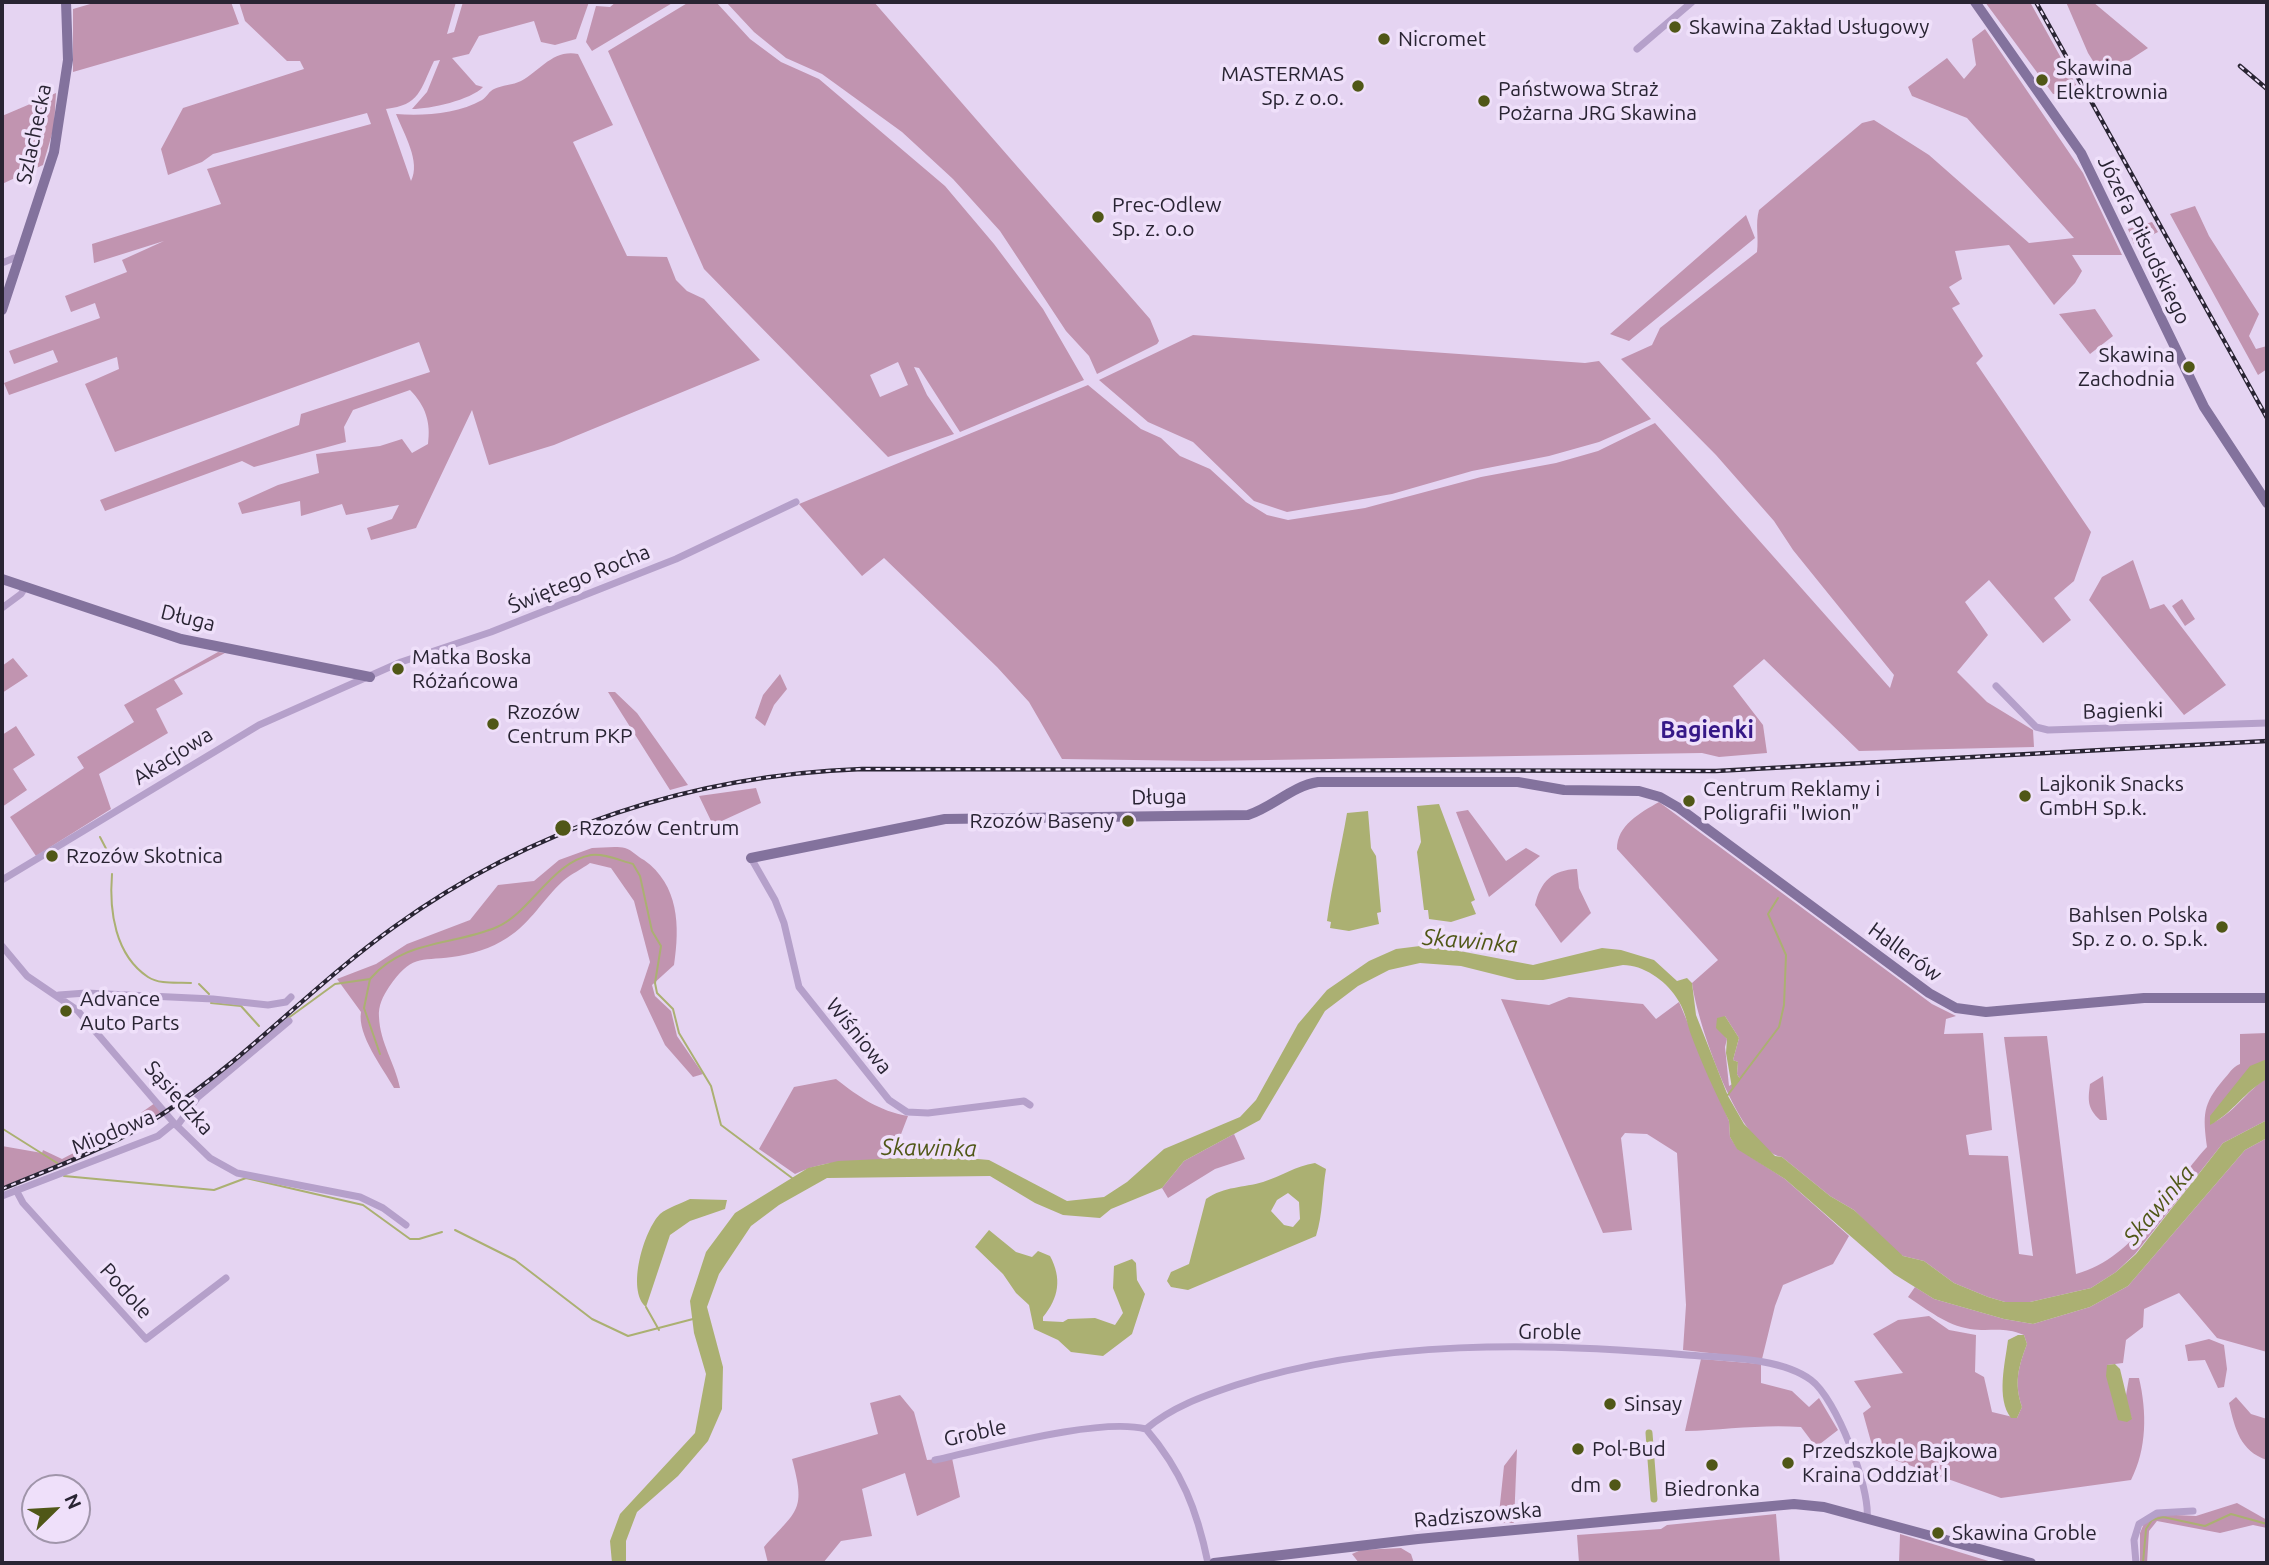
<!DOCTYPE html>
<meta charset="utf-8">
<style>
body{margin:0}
#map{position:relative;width:2269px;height:1565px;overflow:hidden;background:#e5d4f2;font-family:Ubuntu,sans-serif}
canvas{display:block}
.frame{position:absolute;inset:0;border:4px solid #292433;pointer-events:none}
.north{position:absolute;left:21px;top:1474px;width:70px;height:70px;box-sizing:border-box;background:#efe0fa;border:2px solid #a095aa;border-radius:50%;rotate:66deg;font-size:19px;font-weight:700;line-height:28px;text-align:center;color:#292433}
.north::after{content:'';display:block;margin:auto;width:24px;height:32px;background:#505717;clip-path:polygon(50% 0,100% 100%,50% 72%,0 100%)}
</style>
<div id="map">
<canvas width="2269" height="1565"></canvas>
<div class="frame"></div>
<div class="north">N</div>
</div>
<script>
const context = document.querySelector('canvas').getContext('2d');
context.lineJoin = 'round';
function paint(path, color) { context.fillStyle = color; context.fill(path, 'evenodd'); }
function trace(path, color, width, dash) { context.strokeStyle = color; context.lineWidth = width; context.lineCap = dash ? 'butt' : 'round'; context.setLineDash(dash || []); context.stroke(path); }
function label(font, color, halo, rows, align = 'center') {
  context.font = font + ' Ubuntu,sans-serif'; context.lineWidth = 7; context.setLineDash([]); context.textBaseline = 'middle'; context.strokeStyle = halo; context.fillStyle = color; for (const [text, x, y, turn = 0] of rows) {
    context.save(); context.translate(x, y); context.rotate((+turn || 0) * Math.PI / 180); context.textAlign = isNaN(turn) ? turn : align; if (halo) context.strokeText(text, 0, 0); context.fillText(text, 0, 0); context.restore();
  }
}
const green = new Path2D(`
 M97,2h134l8,22 -166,48v-63z
 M239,2h217l-9,32 7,-2 9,-30h126l-13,37 -21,6 -14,-3 -7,-21 -55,15 -10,18 -17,4 24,27 7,2c-12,13 -53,22 -71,22l15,-17 13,-32 -6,1c-14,29 -14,44 -48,48l25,72c10,-19 -7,-47 -15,-67 27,2 62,0 86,-14 5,-3 7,-9 12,-11 8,-4 19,-4 27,-8 19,-10 32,-32 57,-27l35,71 -40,17 54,114 40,1 9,23 11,11 17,8 56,61 -206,85 -65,20 -17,-55 -56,118 -45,12 -4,-12 25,-9 7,-14 -53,10 -4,-11 -41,12 -1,-15 -58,13 -4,-11 40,-18 41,-12 -3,-19 64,-8 22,-7 10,14 16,-9c3,-21 -2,-38 -18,-54l-57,20 -9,17 2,15 -92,25 -12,-6 -137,50 -5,-11 199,-75 2,-11 129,-42 -11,-30 -304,110 -30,-68 34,-15 -2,-12 -108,38 -5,-12 54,-21 -5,-12 -39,14 -5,-13 91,-33 -5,-15 -24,9 -6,-16 62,-24 -5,-12 42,-19 -70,22 -2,-19 129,-40 -14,-35 164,-45 -4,-11 -154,41 -11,8 -34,13 -7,-26 22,-41 121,-39 -4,-8h-13l-42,-40z
 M616,2h58l-82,49 -6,-9 10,-36 14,1z
 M689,2h27l34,37 31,23 38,17 126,107 49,58 49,65 41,71 -124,52 -41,-64 -5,-1 13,28 27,39 -66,23 -184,-188 -96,-218zM898,362l10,23 -28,12 -10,-22z
 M726,2h148l276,317 9,22 -2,3 -60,30 -8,-18 -23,-25 -66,-100 -47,-52 -51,-47 -80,-58 -36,-16 -32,-26z
 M1985,2h45l50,90 -27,2z
 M2066,2h27l55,46 -45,29 -15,-24z
 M1985,29l98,144 39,82h-50l10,16 -7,12 -21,22 -45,-60 -54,6 7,28 -13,8 11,17 -8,4 31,48 -7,7 115,169 -17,49 -20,17 17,22 -28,23 -54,-63 -24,22 23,33 -31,37 30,30 46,28 1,17 -175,4 -95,-92 -31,27 30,39 4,28 -48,4 -17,-4 -496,8 -144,-2 -33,-57 -32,-35 -113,-109 -22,18 -63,-72 289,-119 53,44 20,9 19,18 30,13 36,33 21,13 21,5 77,-12 116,-31 75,-14 42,-12 57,-28 235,265 4,-13 -101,-125 -19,-29 -58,-66 -95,-96 31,-14 8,-17 97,-76c2,-15 -2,-28 2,-42l103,-87 12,-3 55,35 100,88 45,-5 -107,-120 -55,-22 -4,-9 39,-29 17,21 12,-14 -4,-26z
 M56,93l-2,34 -11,38 -41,19v-68z
 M2195,206l14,30 50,78 -10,22 7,13 11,-3v23l-9,6 -88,-161z
 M1746,215l9,23 -126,103 -19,-7z
 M2152,222l6,10 -24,12 -6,-15z
 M2095,309l18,27 -23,18 -31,-40z
 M1193,335l392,28 14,-2 52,58 -52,23 -50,14 -77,15 -80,23 -105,18 -33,-11 -61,-59 -45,-20 -49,-42z
 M2133,560l17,49 14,-5 62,81 -42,30 -95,-115 13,-23z
 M2182,599l13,20 -10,7 -13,-20z
 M218,652l7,1 -51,27 9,14 -27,15 12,24 -69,41 12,35 -75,47 -26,-39 74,-49 -7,-11 57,-35 -10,-17z
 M13,658l15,18 -26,17v-27z
 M780,674l7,15 -13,16 -9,21 -10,-8 8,-23z
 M608,692h7l22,21 51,72 -18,5z
 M16,726l19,29 -22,14 14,21 -25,17v-72z
 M756,788l5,15 -48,22 -14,-29z
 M1659,802l273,202 24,12 -10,3 -2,15 39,-1 9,97 -26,5 3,20 39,1 11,98 14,2 -29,-219 43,-1 29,238c62,-17 91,-84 131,-127 -4,-32 -5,-42 17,-68 6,-6 7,-11 16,-15v-30l27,-1v26l-57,65c23,-9 36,-33 57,-46v42l-44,23 -88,111 -19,18 -25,16 -61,14h-25l-17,-5 -34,-14 -30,-22 -21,-5 -10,-6 -39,-40 -24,-14 -48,-39c-43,-8 -85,-135 -90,-174l26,-23 -101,-111c0,-24 23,-36 42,-47zM1725,1016l14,22 -6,22 5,2 -1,12 3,5 -11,7 -4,-39 2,-8 -10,-14z
 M1468,810l38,51 20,-13 14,8 -51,41 -33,-85z
 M592,848c10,0 24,-2 33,0 7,2 13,9 19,12 35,25 36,66 30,105l-22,20 3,11 16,15 6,25 26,38 -10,3 -28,-32 -25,-53 10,-30 -16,-61 -23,-33 -21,-5c-8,6 -19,11 -27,18 -20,18 -32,42 -56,57 -15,10 -37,17 -55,19 -33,4 -41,-2 -63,30 -6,9 -11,19 -10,30 1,26 16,46 21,71h-6c-11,-20 -37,-53 -33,-76l-24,-33 39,-15 31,-20 63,-24 28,-35 36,-4 25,-21z
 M1577,869l2,19 12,25 -30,30 -26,-38c6,-24 17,-35 42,-36z
 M1569,997l74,7 13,15 23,-17 50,119 1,16 7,11 48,31 64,57 -16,28 -50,21 -8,21 -13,53 -79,-9 3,-45 -9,-152 -30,-19 -22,-1 -4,5 11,92 -29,3 -102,-234 48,6z
 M2103,1076l4,44h-7c-13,-12 -12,-20 -10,-36z
 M836,1079c23,18 43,32 72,37l-17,44c-33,1 -66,-1 -96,14l-36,-25 35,-62z
 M155,1103l6,9c-50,32 -105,52 -159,75v-41l40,7 1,-3 19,9 73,-38v-4z
 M1234,1134l11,25 -30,10 -47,29 -6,-10 22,-27z
 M2267,1138v214l-50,-14 -38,-45 -35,16 -1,18 -17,13 -3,23 -16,2 25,54 -7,-18 4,-23h10c8,34 8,71 -8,102l-130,18 -109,-39 -19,-10 -10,-36 8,-6 -17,-26 49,-8 -30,-39 25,-14 31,-4 20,14 27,5 -1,37 9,5 8,35 25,6 5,-11c-8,-24 -4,-39 5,-63l-3,-9c-22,-9 -32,-3 -54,-6 -24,-4 -42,-19 -62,-32l7,-10 19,12 70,20 29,5 57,-17 38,-21 117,-136z
 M2209,1339l15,6 3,24 -3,18 -6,1 -13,-28 -17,1 -3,-16z
 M1701,1359l60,5v19l31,8 17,16 10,-9 19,32 -22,17 -15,-20c-39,-3 -77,3 -116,4z
 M900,1395l14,17 13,48 25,-2 8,39 -43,19 -12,-43 -43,16 10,47 -31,5 -18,22h-55l-4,-16c34,-38 42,-36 28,-88l86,-25 -8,-31z
 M2236,1397l15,17 16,5v41c-27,-9 -32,-31 -38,-57z
 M1517,1449l-3,74h-16l6,-57z
 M2237,1503l30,17v8l-14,-3 -33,8 -63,-12 -8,10 -2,32h-7v-30l5,-12 11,-7 40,2z
 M1776,1514l4,49h-201l-2,-28 84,-6 6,-4z
 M1900,1534l95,29h-96z
 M1401,1548l10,6 3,9h-55l-7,-9 9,-4z`);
const water = new Path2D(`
 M1439,804l36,96 -4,2 5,12 -25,8 -22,-3 -1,-9h-4l-7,-58 4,-10 -4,-36z
 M1368,811l3,37 5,8 5,56 -4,1 2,11 -30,7 -19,-3 1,-6 -4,-1c5,-37 14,-72 20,-108z
 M1428,945l105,20 69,-17 19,2 33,10 23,21 10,-3 5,5 4,32 32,81 16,28 31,32 7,1 48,39 24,14 49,46 21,5 30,22 34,14 17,5h25l61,-14 25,-16 20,-18 87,-111 44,-23v18l-22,12 -117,136 -38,21 -57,17 -29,-5 -70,-20 -40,-25 -109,-95 -48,-30 -7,-12 -1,-16c-14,-29 -28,-59 -39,-89 -4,-13 -6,-24 -14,-35 -11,-17 -33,-32 -53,-32l-80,15h-26l-56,-14 -41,-3 -31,7 -31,16 -33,25 -65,109 -76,41 -22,27 -51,21 -11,9 -37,-3 -28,-12 -45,-27 -163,2 -48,27 -28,21 -32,48 -12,33 16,60 -1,42 -14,32 -30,35 -41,36 -11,29v22h-14l-2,-22 10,-27 75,-81 11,-59 -12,-41 -4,-32 16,-49 29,-39 73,-45 30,-7 107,-5 44,4 78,41 37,-4 23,-15 37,-33 76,-32 16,-17 42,-76 29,-34 42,-29 27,-12z
 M1725,1016l14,22 -6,22 5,2 -1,12 3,5 -8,9 -6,-35 1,-14 -11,-11 1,-10z
 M2267,1059v20c-22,12 -34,34 -57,46v-9l40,-50z
 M1315,1163l11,6c-4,23 -3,45 -10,67l-128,54 -17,-3 -4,-6 4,-9 18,-8 17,-65c19,-13 37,-11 57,-17 19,-6 32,-16 52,-19zM1288,1193l11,9 1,17 -7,8 -9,-2 -13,-14 6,-11z
 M690,1199l37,1 -2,9 -35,12 -20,14 -24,72c-20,-17 -2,-77 14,-93 7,-6 22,-11 30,-15z
 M989,1230l27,22 16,5 6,-6 12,5c12,22 9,42 -7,61v4l20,1 5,-3 27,-1 20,7 8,-12 -10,-25 1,-22 18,-7 4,4 1,17 8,14 -13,40 -29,22 -32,-4 -13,-12 -24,-11 -5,-24 -13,-12 -13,-19 -28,-27z
 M2018,1335h6l3,9c-9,24 -13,39 -5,63l-5,11h-6c-15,-20 -6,-54 -3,-78z
 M2115,1364l5,5 12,50 -5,3 -9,-2 -12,-44 1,-11z`);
const stream = new Path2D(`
 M100,837l13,25
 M112,874c-3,37 3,81 36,103 12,8 30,5 43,6
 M370,979l-6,29 16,46
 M199,984l10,10
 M211,1003l30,3 18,20
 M287,1019l48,-35 35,-5c34,-40 83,-33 127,-52 33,-14 55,-65 94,-72 13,-2 30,6 42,9l7,12 12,55 9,15 -6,37 2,10 16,16 6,24 32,53 10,39 71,53
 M1727,1096l52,-69 5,-22 2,-50 -18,-41 10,-16
 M3,1129l54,34
 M64,1176l150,14 32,-12 117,27 47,34h9l23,-7
 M455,1230l60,30 77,59 36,17 65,-17
 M646,1307l13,23
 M2143,1563l3,-34 6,-9 11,-3 42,9 26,-12 36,10`);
const canal = new Path2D(`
 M1649,1433l5,66`);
const street = new Path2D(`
 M1637,49l55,-47
 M2,263l12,-5 6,2
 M2,608l19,-14 5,-8
 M1996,686l40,41 12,3 219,-7
 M751,858l24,42 9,23 15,64 90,113 18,12 21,1 96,-12 6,4
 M2,880l257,-155 142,-63 90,-30 185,-73 120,-57
 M2,946l25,30 50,34 97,113 36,35 27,15 123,24 23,11 23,17
 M59,995l27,-2 127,6 55,6 18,-3 5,-5
 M177,1126l21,-29 91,-76
 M16,1190l7,13 123,136 80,-61
 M2,1196l156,-60 16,-13
 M935,1460c51,-11 164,-43 211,-31
 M1208,1563c-11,-53 -26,-92 -62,-134 26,-22 57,-33 90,-44 142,-46 303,-43 451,-30 36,3 93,2 124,25 25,18 60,109 56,139
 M2136,1563l-2,-23 5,-16 18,-11 36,-2`);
const secondary = new Path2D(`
 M1975,2l106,151 123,254 63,96
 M2,310l52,-158 14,-92 -2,-58
 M2,579l179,60 189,38
 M751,858l194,-39 303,-4c25,-8 44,-29 70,-33h200l46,8 75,1 21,6 19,11 250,185 27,15 30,4 158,-14h123
 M1214,1563l204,-24 376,-35 30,3 207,56`);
const rail = new Path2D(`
 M2036,2l231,416
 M2240,66l27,23
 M2,1189c55,-23 112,-43 162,-76 82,-54 150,-129 230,-186 137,-99 299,-152 468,-158l854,2 551,-30`);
const markers = [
 [1675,27,7,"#505717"],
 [1384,39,7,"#505717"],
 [2042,80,7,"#505717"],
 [1358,86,7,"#505717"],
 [1484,101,7,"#505717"],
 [1098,217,7,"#505717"],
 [2189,367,7,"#505717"],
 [398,669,7,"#505717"],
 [493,724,7,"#505717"],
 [2025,796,7,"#505717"],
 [1689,801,7,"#505717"],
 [1128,821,7,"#505717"],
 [563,828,9,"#505717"],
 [52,856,7,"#505717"],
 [2222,927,7,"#505717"],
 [66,1011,7,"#505717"],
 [1610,1404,7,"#505717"],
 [1578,1449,7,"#505717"],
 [1788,1463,7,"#505717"],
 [1712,1465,7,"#505717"],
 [1615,1485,7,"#505717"],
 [1938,1533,7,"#505717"]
];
const poiNames = [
 ["Skawina Zakład Usługowy",1689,27],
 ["Nicromet",1398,39],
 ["Skawina",2056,68],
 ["Elektrownia",2056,92],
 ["MASTERMAS",1344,74,"right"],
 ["Sp. z o.o.",1344,98,"right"],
 ["Państwowa Straż",1498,89],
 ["Pożarna JRG Skawina",1498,113],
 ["Prec-Odlew",1112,205],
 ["Sp. z. o.o",1112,229],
 ["Skawina",2175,355,"right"],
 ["Zachodnia",2175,379,"right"],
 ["Matka Boska",412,657],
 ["Różańcowa",412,681],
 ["Rzozów",507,712],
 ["Centrum PKP",507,736],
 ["Lajkonik Snacks",2039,784],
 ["GmbH Sp.k.",2039,808],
 ["Centrum Reklamy i",1703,789],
 ["Poligrafii \"Iwion\"",1703,813],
 ["Rzozów Baseny",1114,821,"right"],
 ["Rzozów Centrum",579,828],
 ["Rzozów Skotnica",66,856],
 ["Bahlsen Polska",2208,915,"right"],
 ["Sp. z o. o. Sp.k.",2208,939,"right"],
 ["Advance",80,999],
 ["Auto Parts",80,1023],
 ["Sinsay",1624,1404],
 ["Pol-Bud",1592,1449],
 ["Przedszkole Bajkowa",1802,1451],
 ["Kraina Oddział I",1802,1475],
 ["dm",1601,1485,"right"],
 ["Biedronka",1712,1489,"center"],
 ["Skawina Groble",1952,1533]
];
const streetNames = [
 ["Szlachecka",34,134,-78],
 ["Józefa Piłsudskiego",2144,240,64],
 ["Świętego Rocha",579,579,-22],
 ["Długa",188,618,14],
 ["Bagienki",2123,711,-1],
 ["Akacjowa",173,756,-32],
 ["Długa",1159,797,-1],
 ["Hallerów",1905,952,36],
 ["Wiśniowa",859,1036,51],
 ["Sąsiedzka",179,1098,48],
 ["Miodowa",113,1132,-22],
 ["Podole",126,1291,48],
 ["Groble",1550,1332,1],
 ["Groble",975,1433,-12],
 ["Radziszowska",1478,1515,-5]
];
const neighbourhoodNames = [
 ["Bagienki",1707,730]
];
const waterNames = [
 ["Skawinka",1470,941,5],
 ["Skawinka",929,1148,1],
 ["Skawinka",2159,1205,-50]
];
paint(green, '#c194b0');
paint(water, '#abb072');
trace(stream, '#abb072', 2);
trace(canal, '#abb072', 7);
trace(street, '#b5a0ca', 7);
trace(secondary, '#83729d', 10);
trace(rail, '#292433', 4.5);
trace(rail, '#efe0fa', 2, [5]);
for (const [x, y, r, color] of markers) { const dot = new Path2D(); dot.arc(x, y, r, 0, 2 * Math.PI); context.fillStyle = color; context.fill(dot); trace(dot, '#efe0fa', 2.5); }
label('21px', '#292433', '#efe0fa', poiNames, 'left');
label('21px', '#292433', '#efe0fa', streetNames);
label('bold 23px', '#361887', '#efe0fa', neighbourhoodNames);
label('italic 23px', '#505717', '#efe0fa', waterNames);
</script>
